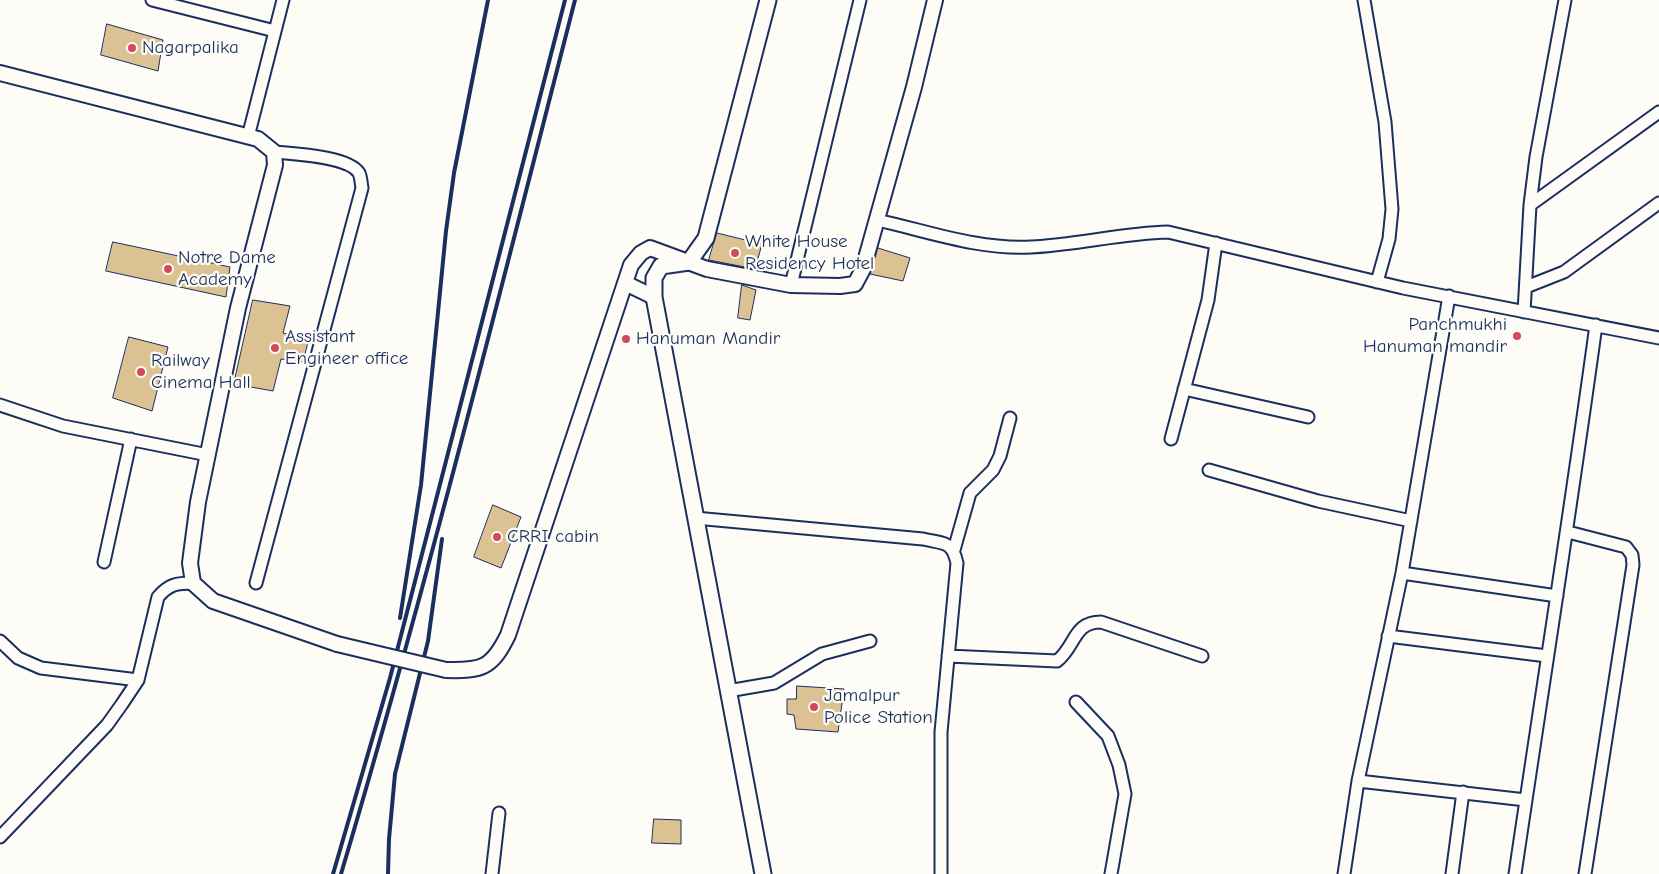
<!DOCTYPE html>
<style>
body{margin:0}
canvas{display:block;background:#fdfcf7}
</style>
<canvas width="1659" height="874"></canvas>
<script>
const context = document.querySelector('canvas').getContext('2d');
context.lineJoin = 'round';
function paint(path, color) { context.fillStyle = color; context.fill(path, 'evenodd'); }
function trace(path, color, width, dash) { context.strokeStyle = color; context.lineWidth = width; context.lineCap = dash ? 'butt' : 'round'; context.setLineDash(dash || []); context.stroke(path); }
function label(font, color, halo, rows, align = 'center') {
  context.font = font + ' "Comic Neue",sans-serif'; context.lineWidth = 4.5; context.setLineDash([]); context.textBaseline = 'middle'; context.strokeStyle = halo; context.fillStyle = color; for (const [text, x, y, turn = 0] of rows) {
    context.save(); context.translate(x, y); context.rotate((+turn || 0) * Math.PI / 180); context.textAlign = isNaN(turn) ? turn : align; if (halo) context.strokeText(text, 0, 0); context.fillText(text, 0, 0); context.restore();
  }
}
const building = new Path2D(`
 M107,24l56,16 -5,31 -57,-16z
 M717,233l45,11 -7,25 -46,-9z
 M113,242l117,25 -4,30 -120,-26z
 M878,248l32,10 -7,23 -33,-7z
 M742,285l14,5 -6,30 -12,-2z
 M253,300l37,6 -7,27 26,5 -6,24 -22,-3 -8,32 -39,-7z
 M129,337l39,10 -16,64 -39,-13z
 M493,505l28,12 -20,51 -27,-11z
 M797,686l47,3 -6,43 -42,-3 -2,-14 -7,-1v-15h9z
 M654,819l27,1v24l-29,-1z`);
const minor = new Path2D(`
 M152,0l123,31
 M1364,0l21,122 7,87 -3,30 -12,43
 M248,137l35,-137
 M1530,205l129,-93
 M877,220c50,11 102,30 154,27 46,-2 91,-14 137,-15l235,56 256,50
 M791,285l69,-285
 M1526,287l38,-15 95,-69
 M1524,312l6,-107 6,-48 29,-157
 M1184,389l124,28
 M0,405l63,21 145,29
 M1171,439l37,-139 8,-57
 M1209,470l109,31 93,20
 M695,518l228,21c20,5 29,1 34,24l-16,169v142
 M1568,532l58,15 6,8 1,10 -48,309
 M954,550l16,-57 23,-23 7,-14 10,-38
 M104,562l27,-123
 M1402,573l155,23
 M256,583l106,-395c-1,-5 -1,-11 -3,-15 -11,-17 -65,-19 -85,-21
 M1388,636l159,20
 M0,641l18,17 23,10 97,12
 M948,656l109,5c19,-15 16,-39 44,-39l101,34
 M728,691l46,-8 48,-29 48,-13
 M1076,702l32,34 11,29 6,29 -14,80
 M1358,781l168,19
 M0,837l107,-112 15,-21 16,-24 20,-83c11,-13 19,-14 35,-14
 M492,874l7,-61
 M1344,874l14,-93 44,-208 47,-277
 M1452,874l11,-82
 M1515,874c27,-183 56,-366 81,-549`);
const tertiary = new Path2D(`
 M0,73l258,66 16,13 1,13 -37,143 -40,194 -8,61 3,20 20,18 124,43
 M625,283l29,14
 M446,670c36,1 46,-2 62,-35l123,-370 10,-12 9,-5 57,21 84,16 49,1 15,-2 8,-15 51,-182 21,-87`);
const secondary = new Path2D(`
 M763,874l-109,-577v-19l7,-12 28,-4 17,-24 62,-238`);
const rail = new Path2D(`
 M400,618l21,-133 25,-254 8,-58 34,-173
 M333,874l57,-196 175,-678
 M341,874c86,-289 159,-582 234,-874
 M388,874l1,-35 6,-65 33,-133 14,-102`);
const tertiaryBridge = new Path2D(`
 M337,644l109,26`);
const markers = [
 [132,48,5,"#d1495b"],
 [735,253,5,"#d1495b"],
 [168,269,5,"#d1495b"],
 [1517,336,5,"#d1495b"],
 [626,339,5,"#d1495b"],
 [275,348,5,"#d1495b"],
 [141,372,5,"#d1495b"],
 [497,537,5,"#d1495b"],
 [814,707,5,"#d1495b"]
];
const poiNames = [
 ["Nagarpalika",142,48],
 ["White House",745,242],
 ["Residency Hotel",745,264],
 ["Notre Dame",178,258],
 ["Academy",178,280],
 ["Panchmukhi",1507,325,"right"],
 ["Hanuman mandir",1507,347,"right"],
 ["Assistant",285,337],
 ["Engineer office",285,359],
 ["Hanuman Mandir",636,339],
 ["Railway",151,361],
 ["Cinema Hall",151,383],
 ["CRRI cabin",507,537],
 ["Jamalpur",824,696],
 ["Police Station",824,718]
];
paint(building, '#dcc292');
trace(building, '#1b2f5e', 1);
trace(minor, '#1b2f5e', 15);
trace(tertiary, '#1b2f5e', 18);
trace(secondary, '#1b2f5e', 19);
trace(minor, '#fdfcf7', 11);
trace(tertiary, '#fdfcf7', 14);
trace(secondary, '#fdfcf7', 15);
trace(rail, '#1b2f5e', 4);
trace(tertiaryBridge, '#1b2f5e', 18, []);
trace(tertiaryBridge, '#fdfcf7', 14);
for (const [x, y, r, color] of markers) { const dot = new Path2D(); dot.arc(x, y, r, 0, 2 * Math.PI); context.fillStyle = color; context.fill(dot); trace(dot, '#fdfcf7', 2); }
label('19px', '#1b2f5e', '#fdfcf7', poiNames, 'left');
</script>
